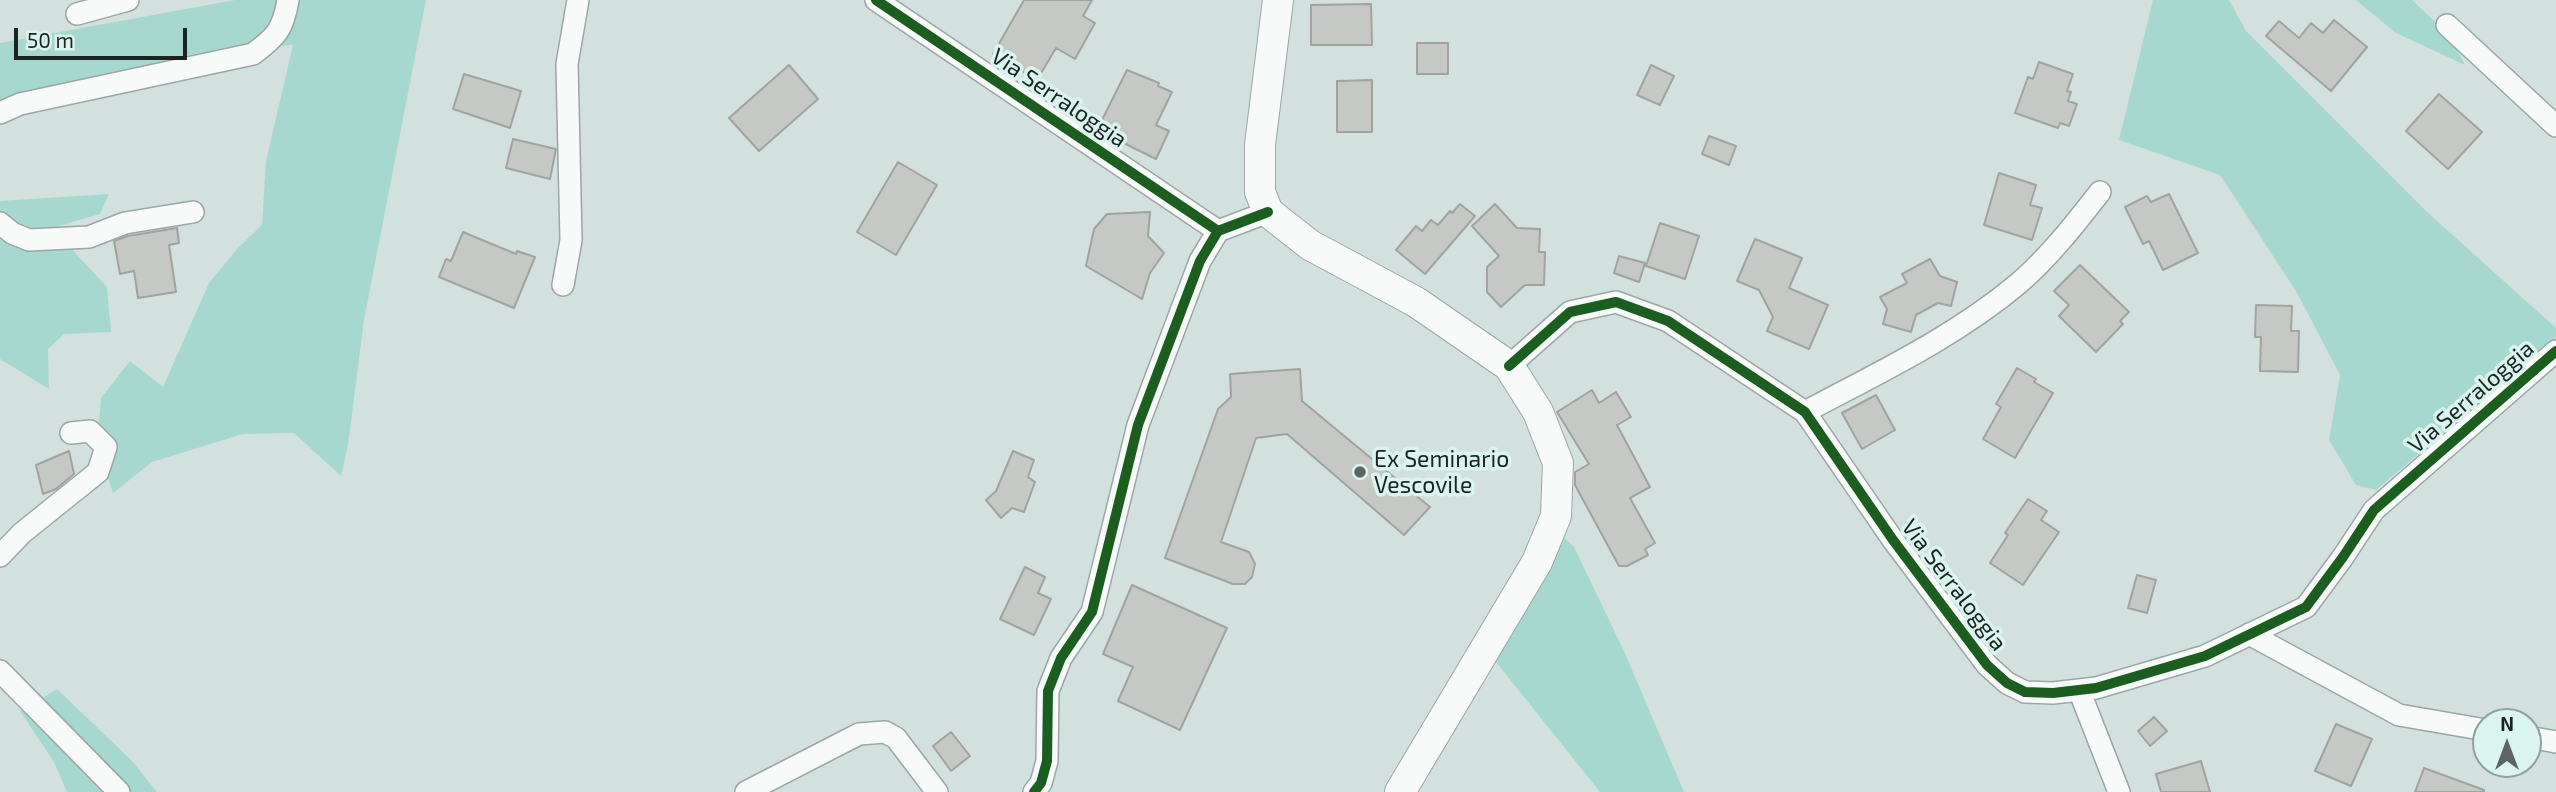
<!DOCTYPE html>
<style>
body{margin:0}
#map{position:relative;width:2556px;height:792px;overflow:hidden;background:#d3e1de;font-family:"Exo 2",sans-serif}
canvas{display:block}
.north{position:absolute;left:2472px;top:708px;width:70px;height:70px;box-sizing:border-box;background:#daf4ee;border:2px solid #8ea19c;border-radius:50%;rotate:0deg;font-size:19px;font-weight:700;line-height:28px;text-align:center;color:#1b2422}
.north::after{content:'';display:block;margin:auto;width:24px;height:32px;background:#5b6664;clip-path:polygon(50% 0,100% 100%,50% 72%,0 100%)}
.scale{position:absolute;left:14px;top:28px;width:173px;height:32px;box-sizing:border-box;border:4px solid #1b2422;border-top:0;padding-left:9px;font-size:21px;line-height:24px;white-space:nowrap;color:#1b2422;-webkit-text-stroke:5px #daf4ee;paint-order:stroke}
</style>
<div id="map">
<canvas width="2556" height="792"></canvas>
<div class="north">N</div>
<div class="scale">50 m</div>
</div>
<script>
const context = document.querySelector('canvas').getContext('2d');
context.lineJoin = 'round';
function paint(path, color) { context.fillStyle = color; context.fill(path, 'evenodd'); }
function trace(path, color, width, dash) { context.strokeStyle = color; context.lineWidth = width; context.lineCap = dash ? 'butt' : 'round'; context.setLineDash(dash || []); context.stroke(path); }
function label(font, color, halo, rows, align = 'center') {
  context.font = font + ' "Exo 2",sans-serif'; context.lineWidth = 7; context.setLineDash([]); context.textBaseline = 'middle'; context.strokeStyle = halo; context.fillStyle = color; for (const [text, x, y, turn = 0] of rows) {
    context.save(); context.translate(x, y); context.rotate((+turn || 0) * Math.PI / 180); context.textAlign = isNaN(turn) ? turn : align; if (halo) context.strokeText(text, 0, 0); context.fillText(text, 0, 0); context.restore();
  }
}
const green = new Path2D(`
 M235,0h191l-62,320 -16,125 -7,31 -47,-43 -51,1 -91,28 -39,31 -16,-48 4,-47 29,-37 33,26 46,-104 28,-34 25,-24 4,-64 27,-116 -95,8 -198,47v-57z
 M2153,0h76l17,31 180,180 130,117v10l-180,152 -20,-5 -27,-45 11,-65 -44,-84 -76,-116 -101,-35z
 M2356,0h56l36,34 17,31 -69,-32z
 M109,194l-9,20 -48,14 55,59 4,45 -47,2 -16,15 1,40 -49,-30v-158z
 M1557,531l17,16 50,104 60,141h-84l-108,-135z
 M57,689l75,72 25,31h-90l-13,-30 -34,-51z`);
const building = new Path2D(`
 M1024,0h68l-9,16 12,7 -20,36 -19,-11 -19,32 -44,-26z
 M1371,4l1,41h-61v-40z
 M2334,20l33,27 -36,44 -65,-55 13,-15 20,17 12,-15 12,10z
 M1417,43h31v31h-31z
 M2039,62l34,12 -6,17 4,1 -3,9 9,3 -8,22 -9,-3 -2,5 -43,-15 13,-36 5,2z
 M789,65l29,34 -59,52 -30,-33z
 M1651,65l23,11 -14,29 -23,-10z
 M1127,70l32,13 -1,3 14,6 -16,33 13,6 -13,28 -59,-29z
 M464,74l57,17 -11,37 -57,-19z
 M1372,80v52h-35v-51z
 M2439,94l43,38 -34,37 -42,-38z
 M1709,136l27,10 -7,19 -27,-11z
 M513,139l43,10 -6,30 -44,-11z
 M898,162l39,23 -41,70 -39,-23z
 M1999,173l37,12 -6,20 12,3 -10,32 -48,-15z
 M2169,194l29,59 -35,17 -14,-29 -6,3 -18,-37 22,-11 4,6z
 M1460,204l15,12 -50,58 -29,-24 20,-24 6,5 9,-11 7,5 12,-14 2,2z
 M1495,204l22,24 23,1 -1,23h6l-1,33h-19l-24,22 -14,-15v-25l12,-11 -27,-30z
 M1150,212l-2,24 16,17 -14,20 -8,26 -56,-33 8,-37 13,-15z
 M1660,223l39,13 -14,43 -39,-13z
 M177,228l2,15 -10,2 7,47 -38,6 -4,-27 -14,3 -6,-33 14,-5z
 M463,232l53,22 1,-3 18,6 -21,51 -75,-31 7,-18 5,2z
 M1755,239l47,19 -13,30 39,17 -19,44 -42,-18 6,-14 -14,-27 -22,-9z
 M1619,256l26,7 -6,19 -25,-9z
 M1930,259l10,17 17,6 -6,24 -13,-3 -22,12 -5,17 -28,-8 4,-15 -7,-12 27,-14 -5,-9z
 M2080,265l49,47 -9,9 3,3 -27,28 -37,-36 10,-11 -15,-14z
 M2256,305l36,1 -1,25h8l-1,41 -38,-1 1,-34h-6z
 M2017,368l19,11 -2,3 19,11 -38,65 -32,-19 18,-32 -5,-3z
 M1300,369l2,32 128,106 -26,28 -117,-101 -31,4 -35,104 28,10 6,12 -3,13 -7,7h-12l-68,-26 53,-149 13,-12 -1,-23z
 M1592,390l7,13 17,-11 15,25 -14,8 33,62 -20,11 25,45 -10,6 3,6 -21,11h-8l-44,-81v-13l14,-8 -32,-52z
 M1876,395l19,35 -33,19 -20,-36z
 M69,451l5,23 -18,15 -13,5 -7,-29z
 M1013,451l21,9 -6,17 7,5 -11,30 -12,-4 -11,10 -15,-18 10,-9z
 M2028,499l19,12 -6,9 18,12 -36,53 -33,-22 18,-28 -3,-2z
 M1025,567l20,10 -7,16 13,6 -17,36 -34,-16z
 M2137,575l19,5 -9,33 -19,-5z
 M1132,585l95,43 -47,102 -62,-29 15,-34 -30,-13z
 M2154,717l13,14 -17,15 -12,-15z
 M2336,724l36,15 -21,47 -36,-15z
 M951,732l19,24 -19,15 -18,-25z
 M2201,761l9,31h-49l-5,-18z
 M2424,768l60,22v2h-69z`);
const minor = new Path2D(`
 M876,0l342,231
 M77,14l51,-14
 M2447,25l109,101
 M0,113l20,-9 233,-50c23,-17 30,-24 35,-54
 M0,223l12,10 17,7 60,-3 36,-14 68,-11
 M563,285l8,-45 -4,-176 11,-64
 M1509,366l61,-54 46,-10 52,19 137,91 88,128 94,125 20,18 18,9 28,1 43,-5 109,-32 101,-49 37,-50 31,-47 182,-159
 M1805,412c73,-39 150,-75 214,-129 31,-27 56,-59 81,-91
 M0,556l22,-23 76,-61 8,-25 -16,-16 -19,2
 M2249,634l150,81 87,15
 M0,671l119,121
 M2079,690l40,102
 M2528,737l28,5
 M746,792l113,-58 26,-2 11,6 41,54
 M1034,792l7,-9 6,-22 1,-70 13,-33 31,-46 46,-187 62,-164 18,-30 50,-19`);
const secondary = new Path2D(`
 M1278,0l-18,145v47l8,20 42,33 106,57 93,64 29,46 20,51 -2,53 -19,46 -137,230`);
const cycleway = new Path2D(`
 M876,0l342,231
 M1509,366l61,-54 46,-10 52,19 137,91 88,128 94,125 20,18 18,9 28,1 43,-5 109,-32 101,-49 37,-50 31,-47 182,-159
 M1034,792l7,-9 6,-22 1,-70 13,-33 31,-46 46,-187 62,-164 18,-30 50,-19`);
const markers = [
 [1360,472,7,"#5b6664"]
];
const streetNames = [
 ["Via Serraloggia",1059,98,34],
 ["Via Serraloggia",2471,397,-41],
 ["Via Serraloggia",1954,585,53]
];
const poiNames = [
 ["Ex Seminario",1374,459],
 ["Vescovile",1374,485]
];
paint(green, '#a6d8cf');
paint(building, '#c5c8c5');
trace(building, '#a0a3a0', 2);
trace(minor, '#9ba7a4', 24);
trace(secondary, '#9ba7a4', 32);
trace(minor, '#f8fafa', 21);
trace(secondary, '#f8fafa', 30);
trace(cycleway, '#1b5e20', 10);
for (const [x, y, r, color] of markers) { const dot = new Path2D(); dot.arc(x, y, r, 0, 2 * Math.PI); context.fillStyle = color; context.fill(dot); trace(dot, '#daf4ee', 2.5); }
label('23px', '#1b2422', '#daf4ee', streetNames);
label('23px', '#1b2422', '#daf4ee', poiNames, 'left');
</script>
